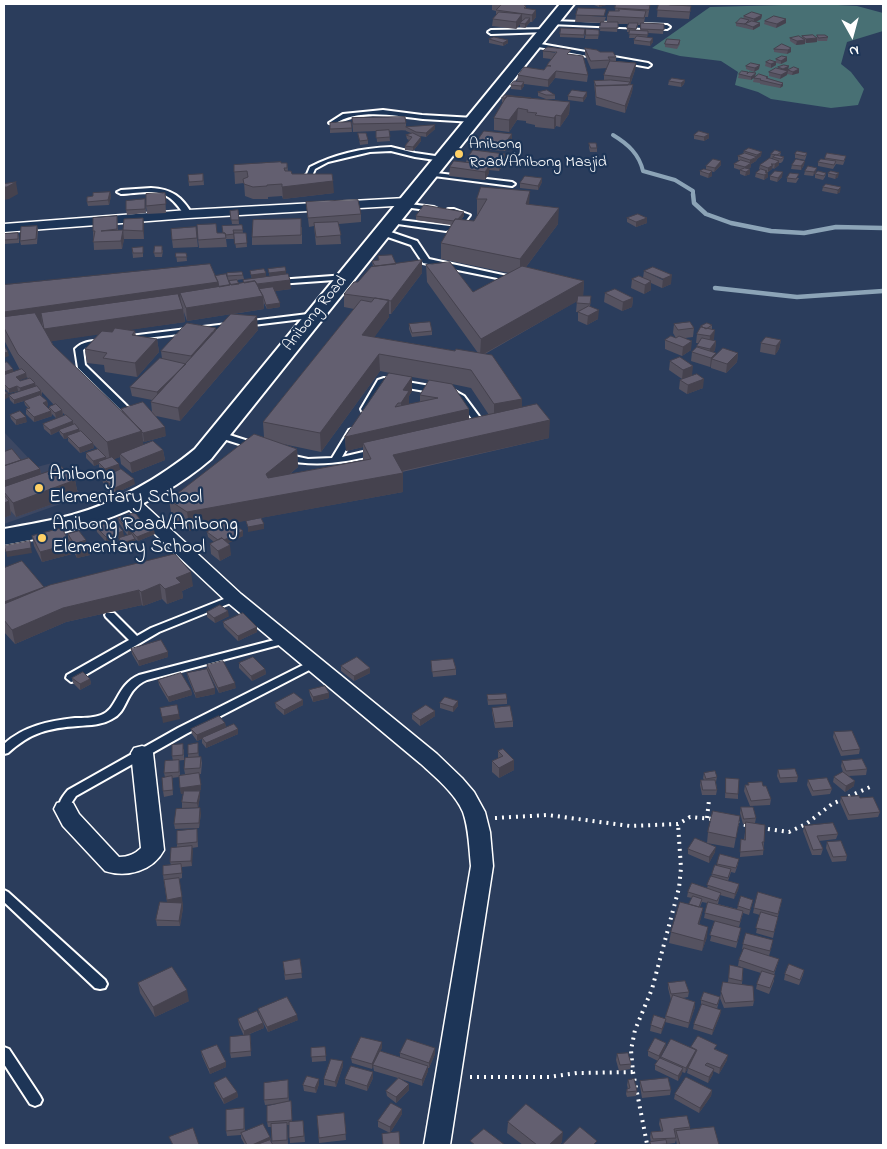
<!DOCTYPE html>
<style>
body{margin:0}
#map{position:relative;width:887px;height:1149px;overflow:hidden;background:#2b3d5c;font-family:"Indie Flower",sans-serif}
canvas{display:block}
.frame{position:absolute;inset:0;border:5px solid #fff;pointer-events:none}
.north{position:absolute;left:827px;top:10px;width:50px;height:50px;-webkit-text-stroke:4px #1d3557;paint-order:stroke;rotate:173deg;font-size:14px;font-weight:700;line-height:20px;text-align:center;color:#fff}
.north::after{content:'';display:block;margin:auto;width:18px;height:22px;background:#fff;clip-path:polygon(50% 0,100% 100%,50% 72%,0 100%)}
</style>
<div id="map">
<canvas width="887" height="1149"></canvas>
<div class="frame"></div>
<div class="north">N</div>
</div>
<script>
const context = document.querySelector('canvas').getContext('2d');
context.lineJoin = 'round';
function paint(path, color) { context.fillStyle = color; context.fill(path, 'evenodd'); }
function trace(path, color, width, dash) { context.strokeStyle = color; context.lineWidth = width; context.lineCap = dash ? 'butt' : 'round'; context.setLineDash(dash || []); context.stroke(path); }
function label(font, color, halo, rows, align = 'center') {
  context.font = font + ' "Indie Flower",sans-serif'; context.lineWidth = 4.5; context.setLineDash([]); context.textBaseline = 'middle'; context.strokeStyle = halo; context.fillStyle = color; for (const [text, x, y, turn = 0] of rows) {
    context.save(); context.translate(x, y); context.rotate((+turn || 0) * Math.PI / 180); context.textAlign = isNaN(turn) ? turn : align; if (halo) context.strokeText(text, 0, 0); context.fillText(text, 0, 0); context.restore();
  }
}
const built = new Path2D(`
 M4,432l33,35 15,-4 31,33 -79,28z`);
const green = new Path2D(`
 M819,4l38,2 26,7v18l-36,11 -6,22 10,8 13,17 -6,16 -27,3 -60,-9 -13,-7 -23,-7 3,-13 -17,-11 -41,-5 -28,-8 58,-41z`);
const streamFar1 = new Path2D(`
 M613,135c15,9 26,19 30,36l32,9 18,11v4`);
const stream = new Path2D(`
 M693,194l1,9 12,11 25,9 40,8 33,2 32,-6 47,1
 M715,288l82,9 86,-6`);
const path = new Path2D(`
 M495,818l53,-3 82,11 48,-2 12,-7 23,2
 M707,818l2,-18
 M737,823l13,3
 M761,828l28,4 17,-8 26,-20 38,-17
 M633,1072l14,72
 M470,1077h79l28,-4 56,-1 -2,-22 4,-20 17,-41 27,-101 2,-20 -3,-44`);
const lane = new Path2D(`
 M552,21l115,4 3,2 -3,2 -117,-5v-2z
 M549,29v2l-2,1 -56,2 -3,-2 3,-2z
 M535,43l113,20 3,2 -3,2 -115,-21v-2z
 M383,110l39,5 52,3 3,2 -3,2c-17,-1 -34,-2 -51,-3 -29,-3 -63,-11 -89,5l-5,-1 14,-9z
 M391,147l24,6 27,4 3,2 -3,2 -27,-4 -24,-6 -21,1 -42,10 -13,7 -3,7 -4,4 -1,5 -5,-1 -1,-5 6,-5 3,-7c25,-13 53,-19 81,-20z
 M428,172l84,10 3,2 -3,2 -86,-11 -1,-1z
 M151,188c21,1 31,9 41,26l-7,2c-19,-31 -32,-24 -64,-22l-4,-2 4,-2z
 M401,203l33,4 4,2 -4,2 -30,-4 -4,-2z
 M448,209h6l16,6 -9,12 -15,4 -55,-8 -4,-2 4,-2 59,7 8,-4 4,-6 -14,-3z
 M379,230h6l32,11 12,18 83,18 4,2 -4,2 -89,-18 -12,-18 -32,-11z
 M346,275h3v4l-71,5 -4,-2 4,-2z
 M316,313l4,2 -1,2 -189,23 -4,-2 4,-2z
 M103,340l4,2 -1,2 -18,2 -5,4 2,15 45,44 1,2 -1,2h-6l-46,-45 -3,-19c8,-8 17,-8 28,-9z
 M384,378l52,9 4,3 -4,3 -51,-9 -17,27h-6l-1,-2 17,-29z
 M455,391l9,5 20,27 -6,7 -3,1 -4,-3 4,-5 -17,-23 -7,-6z
 M352,429l4,3 -14,25 34,-8 5,3 -2,2c-33,8 -63,14 -97,5l-2,-2 5,-3 23,5 24,-1 17,-28z
 M220,432l38,12 2,2 -5,3 -38,-12 -1,-2z
 M234,595l5,3 -1,2 -79,32 -84,49 -4,1 -5,-4 1,-3 62,-35 -23,-23 -1,-2 1,-2h8l23,23 14,-8z
 M286,637l5,3 -1,2 -143,38c-23,10 -18,31 -35,39 -10,6 -22,6 -34,7 -29,2 -47,6 -70,27l-4,1v-10c20,-18 44,-23 71,-26 8,0 18,0 26,-3 17,-6 15,-30 38,-40z
 M315,659l4,2 1,2 -1,2 -133,69 -110,62 -4,6 -3,10 -4,1 -4,-1c-5,-8 2,-16 7,-22l110,-62z
 M4,890l4,2 97,88 2,4 -2,4 -5,1 -5,-1 -91,-86z
 M4,1047l5,2 31,47 2,4 -2,4 -5,2 -5,-2 -26,-40z`);
const street = new Path2D(`
 M406,198l5,1 2,3 -2,3 -223,13 -184,14v-8l184,-14z
 M130,496l6,1 105,97 196,160 25,24 12,14 11,20 5,20 3,34 -43,279h-26l47,-279c-2,-18 -2,-37 -8,-54 -8,-19 -27,-34 -42,-48l-194,-162 -103,-97 -3,-4 3,-4z
 M142,746l8,2 3,5 11,97c-11,21 -37,28 -59,21l-42,-45 -9,-17 3,-6 8,-2 8,2 6,11 40,43c9,0 16,-3 22,-9l-10,-95 3,-5z`);
const secondary = new Path2D(`
 M560,4h14l-363,455c-61,52 -130,72 -207,86v-16c22,-4 46,-8 68,-14 44,-12 88,-37 123,-66z`);
const wall = new Path2D(`
 M492,4h33v2h1v3l10,8 -4,5h-2l-5,6 -5,-1v-3l-4,5 -24,-3 1,-7 3,-4v-4l-4,-1z
 M594,4h16l-11,3 -5,-2z
 M612,4h29l9,1 -2,12h-3l-1,6 20,1 -1,10 -15,-1 -1,5h6v4l-3,4 -16,-2v-4l2,-2h-7l1,-6h-3v-4l2,-4h-11l-1,8 -17,-1 1,-8 -26,-1 1,-7 30,2 -2,5h3v-6l8,-5 1,-6h-4zM638,25h3l-1,5h-4z
 M655,4l36,2 -2,13 -32,-2 1,-12h-3z
 M762,15l-1,4 -5,3 4,4 -7,4 -17,-4v-3l7,-4 1,-3z
 M786,19v4l-10,5 -12,-4 1,-3z
 M586,29l13,4 -1,6h-13z
 M585,32l-1,6 -24,-1v-3z
 M817,35l11,2 -1,4h-9l-1,-1v2l-11,1 -1,-1v2l-9,1 -6,-4v-3h12v-2l15,2z
 M489,39l19,4 -5,3 -14,-3z
 M680,40v4l-3,5 -12,-2v-3z
 M585,48l31,9v4l20,2 -1,7 -5,15h3l-1,7 -7,21 -29,-8 -2,-24 10,-1v-5l4,-7 -17,1 -6,-14z
 M791,48v4l-4,2 -13,-2v-3z
 M543,51l28,4 17,20 -1,7 -32,-4 -7,9 -24,-3v2l-3,4 -10,-1v-4l6,-4 1,-6 26,-5 7,-11 -8,-1z
 M787,57v4l-6,3 -5,-1v2l-5,3 -6,-2 1,-4 10,-1v-2z
 M746,66l13,3 -5,3 -8,-3z
 M778,67l11,2h10v4l-7,2 -5,-1v1l-7,4 -11,-3v-4l9,-3z
 M748,73l7,4 12,1 16,5v3l-3,2 -20,-4v-1l-7,-1 1,-4 -3,2 -13,-2 1,-4z
 M685,80l-1,4 -3,3 -13,-2 1,-4z
 M538,92l17,3v4h-9l-8,-3z
 M587,92v4l-4,6 -15,-2v-4z
 M502,98h29l39,4 -1,12 -9,13 -4,-1 -2,3 -19,-2v-2l-9,-2v-2l-9,-1 -8,12 -15,-2v-12l9,-16h-1z
 M352,118l54,5v7l-17,1 1,10 -13,1 -1,-11 -23,1z
 M351,122l1,10 -22,1v-10z
 M435,125v4l-9,8 -6,-1 1,5 -8,10 -8,-1v-4l4,-6 -2,-1 -1,-4 5,-2 -5,-2v-4z
 M358,133l10,7v4l-8,1z
 M512,134v8l-7,9 -28,-2v-8z
 M709,134v4l-5,3 -10,-2v-4z
 M589,143l8,5v4h-7l-1,-4z
 M744,151l17,5 -4,3 -1,2 -5,3v3l-3,2h2v5l-5,2 -5,-2v-4l-6,-2v-4l6,-4h-2v-4l5,-2z
 M781,152l-1,4 4,1 -1,4 -2,2h-2v2l-5,4 -1,-1 -1,1 -4,3h-1l1,5 -4,3 -9,-3 1,-4 4,-3 -1,-1 1,-4 13,-6v-1h-3l1,-4z
 M807,153l-1,4 -1,3 -10,-2v-4z
 M827,153l18,7 -2,5 -7,-1 -3,5 -15,-3v-4l7,-3z
 M505,154l-1,8 -5,9 -10,-1v3l-4,7 -36,-4 1,-9 16,-5 1,-3z
 M721,161v4l-7,7 -3,-1h1v5l-4,2 -8,-3v-4l6,-1v-4z
 M287,163l1,8 4,3 42,19 -51,6 -1,-3 -14,1v2h-15l-8,-3 -1,-13 -9,1 -1,-19z
 M792,165h12l-3,5 -10,-1z
 M805,171l11,1 -3,4 -9,-1z
 M831,171l7,6 -3,2 -7,-2v-4z
 M826,173l-1,4 -2,3 -8,-2v-4z
 M203,174l1,11 -15,1 -1,-11z
 M770,176l12,1 -5,5 -7,-2z
 M787,178h12l-3,5 -9,-1z
 M542,182l-4,8 -18,-2v-5z
 M826,184l14,8 -3,2 -15,-3 1,-4z
 M481,187l48,17 29,20 -32,43 58,14 -1,15h8l-1,11 8,12 -11,6 -9,-4v-9h-2l1,-11 -92,53 37,45v9l27,30 -147,34 1,20 -171,31 11,8v5l-15,7 3,12 -11,6 -9,-7 -1,-10 4,-2 -6,-5 -1,-5 15,-7 -32,6 -18,-13 -3,-18 95,-63 -1,-15 91,-113 -10,-2v-13l14,-12 15,-15 -1,-6 6,-1v-4l18,8 26,-4v13l-31,41h-2v3l-15,20 81,14 23,2 -51,-71 -1,-17 47,27 36,-19 -68,-14v-16l10,-18 -35,-5v-4h48l-3,4 13,1 4,-6h-1v-16zM380,371l30,6 -65,60 1,14 17,-4v13l-73,14 8,-7 -1,-18 -14,-5 38,8zM412,377l17,3 -9,15v7l-11,2v-8l3,-5zM452,384l19,4 18,27 -20,4z
 M110,192l1,4 -2,9 -21,1 -1,-4z
 M165,193l1,20 -19,1 -1,-8z
 M145,199l1,14 -19,2 -1,-5z
 M306,202l55,12v8l-22,2 2,20 -25,1 -2,-19 -5,1z
 M238,210l1,14h-7l-2,-13z
 M117,216l1,14h5l20,-12 1,8v13h-20l-2,10 -28,1 -1,-19z
 M627,218l20,5 -11,4 -9,-5z
 M242,225l1,8h3l1,14 -11,1 -2,-13v4h-8l1,8 -28,1 -1,-8 19,-7h5z
 M37,226l1,4 -1,14 -16,1 -1,-4z
 M196,227l2,20 -25,1 -1,-8z
 M302,227v17l-50,1v-8z
 M18,233l1,4v6l-15,1v-10z
 M143,247v10l-10,1 -1,-10z
 M163,250l-1,7h-7l-1,-4z
 M176,253h10l1,8 -10,1z
 M268,269l18,2v4l5,14 -16,2 5,16 -13,2 -3,-6v6l-31,5 25,16 -78,91 -24,-5 10,20 -22,6 -1,-1v4l20,5 2,10 -33,13 -11,-9 -1,-7 -6,2 6,10 -14,5 -7,-7v-3l-5,2 -8,-8v-5l12,-4 -5,-5 1,4 -14,5 -12,-12v-3l-4,1 -4,-5 -1,-3 -8,4 -7,-6 -1,-5 22,-9 -2,-2v2l-7,3 -4,-4v2l-18,6 -8,-8v-5l2,-1 -3,-3 -1,-4 -10,3 -4,-4 -1,-5 11,-3 -2,-1 -9,2 -5,-5v-26v1l10,9 6,-2 -16,-30v-55l211,-9 13,4 -1,-7 16,2 1,4 -7,1 2,4 4,-1v-3l9,-1 -2,-8 16,2v4h4zM184,312l3,9 44,-7 -15,17 -55,20 1,8 -32,28 2,9 20,4 -1,2 1,10 -31,-3 1,3 -69,-67 -2,-4 48,-7 -14,15 2,14 17,2 1,7 32,5 22,-25 -2,-13 -21,-3 -1,-5 -8,-1 58,-8zM27,377l1,2 -8,2v-1zM42,392l12,13 -5,2v2l-3,-3h2l-1,-5 -6,-5 1,-1z
 M644,271l27,13 -9,4 -11,-5v7l-7,4 -13,-6 1,-9 11,-1z
 M605,293l28,5 -1,9 -10,4 -18,-9z
 M409,324l23,7v4l-20,2 -3,-8z
 M674,324l20,4 -1,9 -8,1 6,12 -9,6 -17,-7v-9l11,-2 -3,-5z
 M712,325v4l2,10 -1,1 3,1 -1,9 -2,2 3,4 22,-3 -1,9 -11,11 -15,-5v-2l-1,1 -19,-6 1,-9 4,-4 3,-5h-3l1,-9 4,-8z
 M781,340l-2,9 -4,6 -15,-3 1,-9z
 M670,361l22,15 11,12 -16,6 -8,-5 1,-9 2,-1 -13,-9z
 M10,415l17,7 -11,3 -5,-6z
 M4,452l36,17 1,5 34,6 3,15 -62,22 -5,-6v4l-7,3z
 M102,478l33,6 -19,9 -13,-10z
 M118,518l27,9 10,7 -17,7 -3,-2 1,5 -14,4 -3,-5v-5l9,-2 -9,-13z
 M96,527l28,9 -18,6 -9,-10z
 M68,534l18,10 3,6 1,5 -13,3 -3,-6 -1,-5 -5,-8z
 M32,536l40,18 -30,8 -8,-16z
 M175,554l18,32 -11,5 1,7 -16,6 -5,-5 -19,7 -1,-1 -76,17 -51,22 -11,-12v-64l40,19z
 M207,612l22,4 -14,7 -8,-6z
 M223,622l34,10 -19,9 -14,-14z
 M131,649l37,3v5l-29,9 -7,-12z
 M431,661l25,8v6l-23,2z
 M239,663l26,6 1,5 -14,7 -13,-13z
 M207,665l29,23 -17,5 -11,-22 7,23 -19,4 -8,-20 -1,-5 20,-3z
 M341,666l29,2v5l-16,8 -13,-10z
 M72,678l18,1 1,5 -11,6 -7,-7z
 M158,680l33,10 1,5 -23,7 -10,-17z
 M309,690l20,8 -16,4 -3,-7z
 M487,695l20,4v5l-19,1z
 M303,700v5l-19,10 -8,-7 -1,-5z
 M440,703l18,3 -5,6 -13,-4z
 M492,708l21,13v6l-18,1 -3,-15z
 M435,711v5l-15,10 -8,-7v-5z
 M225,723l1,5 12,1v5l-32,14 -4,-5v-4l-5,2 -5,-7 -1,-5z
 M834,732l26,17 -1,5 -18,2 -8,-19z
 M188,745l10,4 1,9 2,-1 1,6 -1,11h-2l2,16 -3,1h2v5l-2,12h-16v-6l2,-9 -3,1 -2,-17 -7,1 1,17 -9,2 -1,-6 2,-14 -1,-4 15,-13 1,15 9,-1h-4l-1,-5 4,-11z
 M184,749v11l-11,1 -1,-5z
 M498,751l16,9v10l-15,8 -7,-6v-11l6,-2z
 M842,761l25,8 -1,6 -18,1 6,10 -9,6 -12,-10 1,-5 9,-5 -2,-6z
 M778,770l20,7 -1,5 -17,1 -3,-7z
 M704,773l13,4 -1,5v1l1,7 -1,5h-14l-2,-10 1,-5h3l-1,-2z
 M726,778l12,16v5l-13,-1z
 M808,780l24,9 -2,5 -18,2 -5,-11z
 M748,783l15,3 8,13 -1,6 -20,1 -6,-15 1,-6h3z
 M841,797l19,1 20,14 -2,5 -30,3 -8,-18z
 M741,807l15,11 -1,5 9,19 -1,13 -23,2 1,-18 3,1 2,-16h-3l-3,-11z
 M201,813l-2,15 -24,1 -1,-5z
 M738,826l-4,22 -27,-5 8,9 -6,11 -21,-9v-5l19,-6 1,-11z
 M804,826l34,8 -2,5 -17,2 4,8 -2,6h-9l-9,-24z
 M197,829l1,18 -6,1v18l-10,1v11l-3,1 4,29 -3,18h-23l-1,-6 11,-18 -4,-27 8,-10 -1,-3 7,-15v-3z
 M827,842l20,14 -1,5 -14,1 -6,-14z
 M720,854l18,10 -3,9 -4,-1 -3,9 11,3 -1,6 -4,9 -14,-4 -2,9 19,5 1,-3 15,-6 -4,15 -6,-2 -4,14 1,6 -4,15 -26,-7 5,-20 -11,-3 3,-15 -5,-1 -2,5 3,1 -4,17 8,12 -5,14 -33,-8 2,-11 18,-28 3,-6 -5,-1 1,-5 19,-4 5,-14 5,-9z
 M782,899l-9,39 -17,-5 4,-18 -7,-2 1,-5z
 M743,944l29,1 -3,11 10,3 -5,16v6l-5,13 -13,-5 1,-5 4,-11 -23,-7 1,-6 5,-11h-2z
 M300,959l2,19 -17,2 -2,-18z
 M730,965l13,3 -1,16 12,17 -1,5 -29,2 -4,-10 3,-16h5z
 M804,970l-1,5 -4,10 -15,-5 1,-6z
 M138,983l51,18 -34,16 -15,-24z
 M668,983l21,9 -1,5 -5,1 12,4v5l-7,21 -23,-6 -4,12 -11,-3 1,-6 14,-7 6,-18 -3,-12z
 M720,997l-3,12 4,1 -1,5 -8,20 -19,-6 1,-5 7,-19v-5z
 M258,1009l40,11 -30,12 -9,-18z
 M238,1019l25,4 1,5 -19,8 5,-1 1,21 -20,2 -1,-5 14,-17 -5,-11z
 M666,1043l-1,5 -5,10h1v-1l30,-9v-1l25,2 11,11 -8,14 -6,-3v3l-5,9 -21,-10 1,-5 -3,5 -3,-1 -4,9 -23,-11v-5l3,-4 -10,-5v-5z
 M325,1047l1,14 -14,1 -1,-14z
 M382,1048l-2,3 20,7v-5l35,1 -6,14h-1v3l-6,15 -21,-7 8,11 -13,13 -9,-7 -1,-5 12,-13 -24,-7 -1,-5 -1,3 -20,-6 -1,-5z
 M201,1051l25,16 -16,7 -8,-18z
 M617,1054l14,10 -1,5 -11,2 -3,-11z
 M343,1066l-7,21 -12,-2v-6z
 M373,1078l-6,13 -22,-7v-5z
 M319,1079v5l-3,9 -12,-2 -1,-6z
 M628,1080l9,11 -1,5 -9,1 -1,-3 1,-5h1l-1,-4z
 M640,1081l31,9 -1,5 -28,3 -2,-12z
 M214,1083l23,9 1,5 -14,7 -9,-16z
 M288,1086l1,16 2,-1 1,21 11,-1 2,21 -15,1 -1,-18h-2l1,20h-43l-4,-7v-3l-14,1 -1,-5 18,-17 1,17 25,6 2,7 -1,-17h-3l-1,-5 9,-18 -11,1 -1,-5z
 M712,1090l-1,6 -12,17 -25,-14 1,-5z
 M402,1109v5l-12,19 -12,-6v-6z
 M344,1113l2,27 -27,3 -2,-27z
 M660,1119l30,8v3l29,15h-42l-1,-5 -1,3 -8,1v1h-18l1,-3h1l-1,-5 1,-5 10,-1 -2,-7z
 M508,1122l54,20 -3,3h-36l-16,-12z`);
const shadedWall = new Path2D(`
 M599,4h11l-11,3z
 M536,10v7l-4,5v-7z
 M522,14v8l-6,7v-7z
 M762,15l-1,4 -7,4v-4z
 M530,18v4l-5,6v-4z
 M786,19v4l-10,5 1,-4z
 M760,23v3l-7,4v-3z
 M653,38v4l-3,4v-4z
 M817,38v4l-11,1v-4z
 M508,40v3l-5,3v-3z
 M805,40v4l-9,1 1,-4z
 M791,48v4l-4,2 1,-4z
 M787,57v4l-6,3v-3z
 M776,62v3l-5,3v-4z
 M636,63l-1,7 -5,15v-7z
 M760,65l-1,4 -5,3 1,-4z
 M789,66l-1,4 -6,3 1,-4z
 M799,69v4l-7,2 1,-3z
 M556,71l-1,7 -7,9v-7z
 M788,71l-1,4 -7,4 1,-4z
 M756,73l-1,4 -4,3v-3z
 M685,80l-1,4 -3,3v-4z
 M524,82v4l-3,4v-4z
 M783,83v3l-3,2 1,-3z
 M633,85l-1,7 -7,21v-7z
 M587,92v4l-4,6v-4z
 M570,102l-1,12 -9,13 1,-11z
 M518,108l-1,12 -8,12v-12z
 M556,115v11l-2,3v-11z
 M435,125v4l-9,8v-4z
 M512,134v8l-7,9v-8z
 M709,134v4l-5,3v-4z
 M421,137v4l-8,10v-4z
 M762,152l-1,4 -4,3 -1,2 -5,3v3l-6,4v-4l5,-3v-4l6,-2 1,-3z
 M505,154l-1,8 -5,9v-8z
 M721,161v4l-7,7 1,-4z
 M779,161v4l-5,4 1,-5z
 M805,161l-1,4 -3,5v-4z
 M490,165l-1,8 -4,7v-8z
 M773,165l-1,4 -4,3v-4z
 M817,168l-1,4 -3,4 1,-4z
 M750,169v5l-5,2 1,-4z
 M712,171v5l-4,2 1,-4z
 M767,171l-1,3 2,-1v4l-4,3 1,-8z
 M783,172l-1,5 -5,5 1,-4z
 M839,173l-1,4 -3,2 1,-4z
 M542,178v4l-4,8v-4z
 M333,181l1,12 -51,6 -1,-12z
 M16,182l2,12 -9,5 -5,1v-13z
 M841,187l-1,5 -3,2 1,-4z
 M530,191l-1,16 -3,-3z
 M110,192l1,4 -2,9 -1,-5z
 M559,208l-1,16 -38,51v-16z
 M464,212v4l-8,10v-4z
 M143,218l1,8v13l-1,-8z
 M647,218v5l-11,4v-5z
 M123,230l1,9 -2,10 -1,-8z
 M422,260v13l-31,41v-13z
 M286,271v5l-16,1 -1,-4z
 M266,273v5l-14,1 -1,-4z
 M672,275l-1,9 -9,4 1,-9z
 M290,280l1,9 -30,4 -16,-7z
 M584,281l-1,17 -103,58 1,-17z
 M651,281v9l-7,4 1,-9z
 M218,282l2,17 -40,-6 1,12 -140,8 1,11 -38,5v-17z
 M263,296l1,13 -77,12 -1,-13z
 M633,298l-1,9 -10,4 1,-9z
 M389,300v17l-26,36 -1,-18z
 M280,303v4l-13,2 -1,-4z
 M183,309l2,13 -138,20 -3,-13z
 M599,310l-1,9 -11,6 1,-9z
 M257,316l1,14 -78,91 -2,-13z
 M216,328l1,9 -25,28 -1,-9z
 M715,330l-1,9 -5,6 1,-9z
 M157,339l2,13 -22,25 -2,-14z
 M781,340l-2,9 -4,6 1,-9z
 M692,341l-1,9 -9,6 1,-9z
 M716,341l-1,9 -6,8 1,-9z
 M8,352l1,4 -5,2v-5z
 M716,353l-1,7 -3,-1 -1,7 -1,1 1,-9z
 M738,353l-1,9 -11,11 1,-9z
 M379,354l1,17 -59,81 -1,-19z
 M186,364l-28,38 -1,-10z
 M693,366l-1,10 -10,3 1,-9z
 M13,369l1,4 -10,3v-4z
 M26,373l1,5 -10,3 -1,-4z
 M412,377v14l-3,5v9l-8,12v-14l2,-13z
 M704,379l-1,9 -16,6 1,-9z
 M35,383l1,5 -15,5 -1,-5z
 M17,386l1,5 -9,2v-4z
 M41,391l1,4 -28,9v-4z
 M8,393l1,4 -5,3v-5z
 M522,399v18l-28,5v-18z
 M47,401l1,5 -4,1 -1,-4z
 M469,409v14l-106,20v4l-17,4 -1,-14z
 M62,410l1,5 -7,3 -1,-5z
 M51,411l1,5 -18,6v-5z
 M26,417l1,5 -11,3v-5z
 M550,420l-1,18 -156,35v-18z
 M73,421v5l-14,4v1l-8,4 -1,-5z
 M165,427l1,9 -22,6 -1,-9z
 M79,429l1,5 -13,2 1,2 -4,1 -1,-5z
 M142,431l2,18 -24,5v3l-10,4 -3,-19z
 M93,443l1,5 -14,5 -1,-5z
 M297,449l1,18 -31,26 -1,-19z
 M163,450l2,10 -33,13 -2,-10z
 M106,457l1,4 -9,1 1,2 -5,2 -1,-5z
 M119,464l1,5 -14,5 -1,-5z
 M40,469l2,14 -38,9v-11z
 M403,473v19l-213,39 -3,-19z
 M134,479l1,5 -19,9 -1,-5z
 M75,480l3,15 -62,22 -3,-14z
 M9,501l2,14 -7,3v-15z
 M264,524v5l-16,3v-5z
 M145,525l1,5 -14,2v2l-4,2v-5z
 M154,530l1,4 -17,7 -1,-4z
 M123,531l1,5 -18,6v-5z
 M243,531v5l-22,11 -1,-5z
 M135,539l1,5 -14,4v-5z
 M86,540v5l-11,4 -1,-5z
 M70,544l2,10 -30,8 -2,-10z
 M230,545l1,10 -11,6 -2,-10z
 M31,548l1,5 -25,4 -1,-5z
 M89,550l1,5 -13,3 -1,-5z
 M191,572l2,14 -11,5 1,7 -16,6 -2,-15 11,-11z
 M160,584l2,15 -19,7 -2,-14z
 M44,587l-40,26v-11z
 M139,590l3,15 -76,17 -51,22 -3,-14 51,-22z
 M228,611l1,5 -14,7 -1,-5z
 M257,627v5l-19,9v-5z
 M168,652v5l-29,9 -1,-5z
 M370,668v5l-16,8v-5z
 M265,669l1,5 -14,7 -1,-5z
 M90,679l1,5 -11,6v-6z
 M235,683l1,5 -17,5 -1,-5z
 M215,688v6l-19,4 -1,-5z
 M191,690l1,5 -23,7 -1,-5z
 M329,693v5l-16,4v-5z
 M303,700v5l-19,10v-5z
 M458,701v5l-5,6v-5z
 M435,711v5l-15,10v-6z
 M179,714l1,5 -17,4 -1,-6z
 M225,723l1,5 -29,13v-6z
 M238,729v5l-32,14v-5z
 M514,760v10l-15,8v-10z
 M855,781l-1,5 -9,6 1,-6z
 M201,785v5l-20,4 -1,-6z
 M200,791v5l-2,12 -1,-5z
 M200,808l1,5 -2,15v-5z
 M192,846l1,5 -1,15 -1,-5z
 M716,847l-1,5 -6,11v-6z
 M739,884l-1,6 -4,9 1,-5z
 M182,897l1,11 -3,18 -1,-5 -12,-16v-5z
 M703,908l-2,10 -5,17 2,-11z
 M708,927l-1,10 -5,14 2,-10z
 M187,990l2,11 -34,16 -2,-10z
 M695,1002v5l-7,21 1,-5z
 M721,1010l-1,5 -8,20 1,-5z
 M297,1015l1,5 -30,12 -1,-5z
 M666,1019l-1,5 -4,10 1,-5z
 M263,1023l1,5 -20,8v-5z
 M382,1042v6l-10,21v-5z
 M666,1043l-1,5 -6,13v-5z
 M435,1048v6l-6,14v-5z
 M696,1050l-1,6 -10,17 1,-5z
 M728,1055l-1,5 -8,14 1,-6z
 M343,1061v5l-7,21 -1,-5z
 M226,1062v5l-16,7 -1,-5z
 M428,1066v5l-6,15v-6z
 M683,1068l-1,6 -4,7v-5z
 M714,1069l-1,5 -5,9 1,-6z
 M373,1072v6l-6,13v-5z
 M319,1079v5l-3,9 -1,-5z
 M409,1084v6l-13,13v-6z
 M712,1090l-1,6 -12,17 1,-5z
 M237,1092l1,5 -14,7 -1,-5z
 M402,1109v5l-12,19v-6z
 M563,1132l-1,10 -3,3h-10z
 M270,1137l1,6 -6,2h-13z`);
const building = new Path2D(`
 M496,4h29l-1,1 2,1 -2,2 12,2 -4,5 -36,-5 5,-5z
 M616,4h25l9,1 -1,5 -34,-2z
 M659,4l32,2 -1,6 -33,-2z
 M670,4h16v1h-16z
 M578,8l28,1 -2,7 -28,-1z
 M619,9l27,2 -2,7 -37,-2 2,-5h10z
 M499,12l23,2 -6,8 -23,-3z
 M752,12l10,3 -8,4 -10,-3z
 M774,16l12,3 -9,5 -12,-3z
 M526,18h4l-5,6 -5,-1z
 M741,18l8,2 -4,4 -9,-1z
 M752,21l8,2 -7,4 -8,-3z
 M601,22h17v6h-18z
 M629,23h9l-2,6 -9,-1z
 M641,23l23,1v6l-23,-1z
 M561,28l24,1 -1,6 -24,-1z
 M586,29l13,1v5h-13z
 M630,30l18,1v4l-19,-1z
 M813,35l4,3 -11,1 -4,-3z
 M817,35h8l3,2 -9,1z
 M637,36l16,2 -3,4 -16,-2z
 M799,36l6,4 -8,1 -7,-3z
 M494,37l14,3 -5,3 -14,-4z
 M667,39l13,1 -2,5 -13,-1z
 M782,44l9,4 -3,2 -14,-1z
 M548,47l23,3 -4,4 16,2 5,19 -32,-4 -8,9 -30,-5 6,-8 20,3 3,-4h4l-4,-1 10,-13 -14,-1z
 M585,48l12,2 3,2h13l3,5h-8l2,3 -19,1z
 M782,56l5,1 -6,4 -5,-2z
 M770,60l6,2 -5,2 -5,-2z
 M610,61l26,2 -6,15 -26,-3z
 M751,63l9,2 -5,3 -9,-2z
 M784,65l5,1 -6,3 -5,-2z
 M794,67l5,2 -6,3 -5,-2z
 M776,68l12,3 -7,4 -12,-3z
 M742,71l6,1 -1,2 2,-2 7,1 -5,4 -12,-3z
 M759,74l9,3 -2,1 17,5 -2,2 -21,-5 1,-1 -7,-1z
 M672,78l13,2 -4,3 -12,-2z
 M611,80l19,2 -2,3 -32,1 -2,-5z
 M514,81l10,1 -3,4 -10,-1z
 M633,85l-8,21 -29,-9 -1,-11z
 M547,90l8,5h-9l-8,-3z
 M572,90l15,2 -4,6 -15,-2z
 M505,95l26,3 -24,-2 -1,2h-4z
 M507,96l63,6 -9,14 -5,-1 -2,3 -19,-3 2,-2 -10,-1 1,-2 -10,-2 -9,12 -15,-2z
 M405,117l1,6 -53,1 -1,-6z
 M351,122l1,6 -22,1v-6z
 M435,125l-9,8 -10,-1 -10,-5z
 M389,130l1,7 -14,1v-7z
 M484,131l28,3 -7,9 -28,-2z
 M699,131l10,3 -5,3 -10,-2z
 M358,133h8l2,7 -8,1z
 M413,133l8,4 -8,10 -8,-1 7,-9 -6,-2z
 M589,143h7l1,5h-6z
 M749,148l13,4 -5,3 -13,-4z
 M473,150l32,4 -6,9 -32,-4z
 M775,150l6,2 -4,3 -6,-1z
 M797,151l10,2 -2,3 -10,-2z
 M745,153l12,4 -7,3 -12,-4z
 M827,153l19,3 -2,5 -19,-3z
 M776,155l8,2 -3,2 -8,-2z
 M770,158l9,3 -4,3h-4l2,1 -5,3 -8,-3z
 M713,159l8,2 -6,7 -9,-2z
 M796,159l9,2 -4,5 -9,-1z
 M821,159l15,2 -2,4 -16,-3z
 M741,160l10,3 -6,4 -11,-3z
 M454,161l36,4 -5,7 -35,-5z
 M281,162v1h6v5h-3l1,3h6l1,3h40l1,7 -51,6v-3l-15,1v1l-14,1 -9,-3 -1,-5 5,-2 -1,-6 -13,1v-7z
 M808,166l9,2 -3,4 -9,-1z
 M745,168l5,1 -4,3 -6,-2z
 M704,169l8,2 -3,3 -9,-3z
 M761,169l6,2 -2,1 3,1 -4,2 -8,-2z
 M775,171l8,1 -5,6 -8,-2z
 M818,171l8,2 -2,3 -9,-2z
 M831,171l8,2 -3,2 -8,-2z
 M790,173l9,1 -3,5 -9,-1z
 M203,174v7l-14,1 -1,-7z
 M525,176l17,2 -4,8 -18,-3z
 M16,182l-9,5h-3v-3z
 M826,184l15,3 -3,3 -15,-3z
 M481,187l49,4 -4,13 33,4 -39,51 -79,-16 14,-24 19,2 13,-22h-10z
 M110,192l-2,8 -21,2v-5l6,-1v-3z
 M165,193l1,11 -20,2v-12z
 M145,199v10l-19,1v-9z
 M358,200l3,14 -53,4 -2,-16z
 M424,205l40,7 -6,7h-3l-1,2 -38,-5z
 M238,210l1,10h-8l-1,-9z
 M638,214l9,4 -11,4 -9,-4z
 M117,216v13l-16,2 22,-1 1,-11 19,-1v13l-20,-1 -2,11 -28,1 2,-11h-2v-13z
 M301,219v16l-49,2 1,-17z
 M338,222l3,13 -25,2 -2,-14z
 M216,224l1,9h8l1,5 -28,2 -1,-15z
 M242,225l1,5h-10l1,4 -8,1 -1,-2h-2l-1,-7z
 M37,226l-1,13 -16,2 1,-14z
 M196,227l1,11 -25,2 -1,-11z
 M18,233v6l-14,1v-6z
 M234,233h12l1,10 -12,1z
 M155,246h7v7h-8z
 M143,247v6h-10l-1,-5z
 M176,253h10l1,4h-11z
 M392,255l4,9 -21,2 -3,-5 7,-1 -1,-4z
 M422,260l-31,41 -16,-3h-1l-30,-4 10,-12h4l13,-15z
 M450,262l23,30 49,-26 62,15 -103,58 -55,-74z
 M210,264l8,18 -214,30v-27z
 M285,267l1,4 -17,2 -1,-4z
 M653,267l19,8 -9,4 -19,-8z
 M264,269l2,4 -15,2 -1,-4z
 M242,272l1,3 -16,1v-3z
 M226,274l4,11 -11,2 -1,-5 -3,-6z
 M288,274l2,6 -33,4 -2,-3 -11,2 -1,-3z
 M639,276l12,5 -6,4 -13,-6z
 M237,280l2,4 -8,1 -2,-4z
 M255,281l8,15 -77,12 -6,-15z
 M273,287l7,16 -14,2 -3,-9 -4,-7z
 M615,289l18,9 -10,4 -18,-9z
 M178,294l5,15 -139,20 -3,-16z
 M578,296h13l-1,8 -13,-1z
 M375,298l14,2 -27,35 93,16 1,-2 36,6 30,44 -28,5 -23,-34 -92,-16 -59,79 -57,-11 98,-122 10,2z
 M589,306l10,4 -11,6 -10,-4z
 M35,313l18,32 89,86 -35,11 -89,-88 -14,-26v-11z
 M231,314l26,2 -79,92 -27,-6z
 M430,322l2,9 -20,2 -3,-9z
 M690,322l4,6 -16,2 -4,-6z
 M187,323l29,5 -25,28 -30,-5z
 M707,323l5,2 -6,4 -5,-3z
 M701,327l14,3 -5,6 -13,-2z
 M115,328l20,3 -3,4 25,4 -22,24 -32,-5 4,-5 -22,-4 17,-18 10,1z
 M671,336l5,2 3,-2 13,5 -9,6 -18,-7z
 M766,337l15,3 -5,6 -15,-3z
 M702,338l14,3 -6,8 -13,-3z
 M4,347h1l3,5 -4,1z
 M697,347l19,6 -5,5 -19,-6z
 M723,348l15,5 -11,11 -15,-5z
 M680,357l13,9 -10,4 -13,-9z
 M160,358l26,6 -29,28 -27,-5z
 M7,362l6,7 -9,3v-9z
 M22,369l4,4 -10,4 4,4 10,-3 5,5 -15,5 -3,-2 -8,3 -5,-5v-9z
 M389,373l23,4 -9,13 6,1 -8,12h-3l-3,4 43,-9 -18,-3 9,-15 23,4 17,25 -124,28z
 M697,374l7,5 -16,6 -8,-5z
 M37,386l4,5 -27,9 -5,-5z
 M4,391l4,2 -4,2z
 M40,395l7,6 -4,2 8,8 -17,6 -8,-8 4,-1 -6,-7z
 M143,402l22,25 -22,6 -22,-24z
 M56,404l6,6 -7,3 -6,-6z
 M537,404l13,16 -157,35 10,18 -216,39 -18,-12 85,-66 43,15 -31,25 2,4 103,-19 -8,-16z
 M20,411l6,6 -10,3 -6,-5z
 M66,415l7,6 -23,9 -7,-6z
 M75,424l4,5 -16,5 -4,-4z
 M81,431l12,12 -14,5 -12,-12z
 M153,441l10,9 -33,13 -10,-9z
 M12,449l9,11 -17,6v-14z
 M98,449l8,8 -13,4 -7,-8z
 M112,457l7,7 -14,5 -7,-7z
 M29,458l11,11 -36,12v-15z
 M62,467l13,13 -62,23 -9,-11v-5z
 M121,469l13,10 -19,9 -13,-10z
 M4,495l5,6 -5,2z
 M135,513l10,12 -17,6 -10,-13z
 M261,518l3,6 -16,3 -2,-6z
 M114,521l9,10 -17,6 -10,-10z
 M230,521l13,10 -19,9 -2,-2 -4,2 -11,-8z
 M149,525l5,5 -17,7 -5,-5z
 M62,528l8,16 -30,8 -8,-16z
 M79,531l7,9 -12,4 -6,-10z
 M132,534l3,5 -13,4 -3,-5z
 M222,538l8,7 -12,6 -8,-7z
 M30,541l1,7 -25,4 -2,-6z
 M87,544l2,6 -13,3 -3,-6z
 M175,554l16,18 -15,6 5,5 -16,6 -5,-5 -19,8 -2,-2 -76,18 -51,22 -8,-10v-16l46,-19z
 M22,561l22,26 -40,15v-34z
 M220,605l8,6 -14,7 -7,-6z
 M243,613l14,14 -19,9 -15,-14z
 M161,640l7,12 -30,9 -7,-12z
 M253,657l12,12 -14,7 -12,-13z
 M357,657l13,11 -16,8 -13,-10z
 M453,659l3,10 -24,3 -1,-11z
 M223,661l12,22 -17,5 -11,-23z
 M207,669l8,19 -20,5 -8,-20z
 M83,672l7,7 -10,5 -8,-6z
 M181,673l10,17 -23,7 -10,-17z
 M325,686l4,7 -16,4 -4,-7z
 M294,693l9,7 -19,10 -9,-7z
 M506,694l1,5 -19,1 -1,-5z
 M445,697l13,4 -5,6 -13,-4z
 M177,705l2,9 -17,3 -2,-9z
 M426,705l9,6 -15,9 -8,-6z
 M510,706l3,15 -18,2 -3,-15z
 M219,716l6,7 -28,12 -6,-6z
 M234,724l4,5 -32,14 -4,-5z
 M852,731l8,18 -18,2 -8,-19z
 M198,743v10l-10,1v-9z
 M183,744v11l-11,1v-11z
 M503,749l11,11 -15,8 -7,-7 11,-5 -5,-5z
 M201,757l-1,11 -16,1 1,-11z
 M862,759l5,10 -21,2 -4,-10z
 M179,760v12l-15,1 1,-12z
 M795,769l3,8 -18,1 -2,-8z
 M715,771l2,6 -11,2 -2,-6z
 M843,772l12,9 -9,5 -12,-9z
 M199,773l2,12 -21,3 -1,-12z
 M172,776l1,14 -10,1 -1,-13z
 M726,778l13,1 -1,15 -12,-1z
 M827,778l5,11 -19,2 -5,-11z
 M701,780h14l2,10h-14z
 M762,782l1,4h3l5,13 -20,2 -6,-16h4l-1,-2z
 M184,791h16l-3,12 -15,-1z
 M859,796l1,2 13,-1 7,15 -31,3 -8,-18z
 M741,807h12l3,11 -12,1z
 M200,808l-1,15 -25,1 2,-15z
 M713,811l27,5 -4,22 -28,-6z
 M746,822l19,3 -1,17h-2l2,8 -24,2 1,-13 4,1z
 M833,823l5,11 -21,2 6,13 -10,1 -9,-24z
 M197,829v13l-20,2v-13z
 M695,838l21,9 -7,10 -21,-8z
 M841,841l6,15 -14,1 -6,-15z
 M192,846l-1,15 -21,1 1,-14z
 M720,854l19,5 -3,9 -19,-4z
 M181,864l1,9 -19,2v-9z
 M715,865l16,4 -3,9 -16,-4z
 M711,876l28,8 -4,10 -28,-9z
 M179,878l3,19 -15,3 -3,-20z
 M692,883l29,10 -4,8 -29,-9z
 M758,892l24,7 -4,15 -24,-6z
 M693,896l9,3 -3,8 -10,-3z
 M741,896l12,4 -3,10 -12,-4z
 M160,902l22,1 -3,18 -23,-1z
 M680,902l23,6 -5,16 10,3 -4,14 -33,-9z
 M708,902l35,9 -3,11 -35,-9z
 M761,912l17,5 -4,15 -18,-4z
 M715,921l26,7 -4,14 -27,-7z
 M746,933l27,7 -3,11 -27,-7z
 M744,948l35,11 -5,13 -35,-12z
 M300,959l2,14 -17,2 -2,-13z
 M789,964l15,6 -4,10 -15,-6z
 M730,965l13,3 -1,13 -13,-3z
 M172,967l15,23 -34,17 -15,-24z
 M762,971l13,4 -5,13 -13,-4z
 M685,981l4,11 -18,2 -3,-11z
 M723,982l30,4 1,15 -29,2 -4,-11z
 M704,992l16,5 -3,8 -16,-5z
 M673,995l22,7 -6,21 -23,-7z
 M287,997l10,18 -30,12 -9,-18z
 M702,1004l19,6 -8,20 -19,-6z
 M257,1011l6,12 -19,8 -6,-12z
 M654,1015l12,4 -4,10 -11,-4z
 M250,1035l1,16 -21,2v-16z
 M698,1036l19,9 -3,4 14,6 -8,13 -13,-5 -2,2 9,4 -5,8 -21,-9 9,-18 -6,-3z
 M361,1037l21,5 -10,22 -21,-6z
 M655,1038l11,5 -7,13 -11,-5z
 M407,1039l28,9 -6,15 -29,-10z
 M671,1039l25,11 -10,18 -25,-11z
 M217,1045l9,17 -17,7 -8,-18z
 M325,1047l1,9 -15,1v-9z
 M380,1051l48,15 -6,14 -49,-15z
 M628,1053l3,11 -11,1 -3,-11z
 M660,1058l23,10 -5,8 -23,-11z
 M331,1059l12,2 -8,21 -11,-3z
 M351,1066l22,6 -6,14 -22,-7z
 M307,1076l12,3 -4,9 -12,-3z
 M226,1077l11,15 -14,7 -9,-16z
 M686,1077l26,13 -12,18 -25,-14z
 M399,1078l10,6 -13,13 -10,-6z
 M668,1078l3,12 -28,2 -3,-11z
 M634,1079l3,12 -10,1v-3l3,-1 -2,-8z
 M288,1080v18l-24,2v-17z
 M291,1101l1,19 -25,2v-16z
 M391,1103l11,6 -12,18 -12,-6z
 M526,1104l37,28 -14,13h-12l-29,-23z
 M244,1108v21l-18,2v-21z
 M344,1113l2,21 -27,4 -2,-22z
 M687,1116l3,11 -16,2 2,9 -23,1 -2,-7 12,-1 -3,-12z
 M303,1121l1,15 -15,2v-16z
 M287,1123v17l-15,1 -1,-17z
 M263,1124l7,13 -18,8h-5l-6,-12z
 M580,1127l17,14 -4,4h-28l-2,-1z
 M714,1127l5,18h-39l-4,-14z
 M193,1128l6,17h-26l-4,-8z
 M484,1129l21,16h-30l-5,-4z
 M399,1132l1,13h-17l-1,-11z
 M270,1140l3,5h-17z
 M666,1140l1,4 -16,1 -1,-3z`);
const markers = [
 [459,154,5,"#ffd166"],
 [39,488,5,"#ffd166"],
 [42,538,5,"#ffd166"]
];
const farPoinames = [
 ["Anibong",469,145],
 ["Road/Anibong Masjid",469,163]
];
const farStreetnames = [
 ["Anibong Road",316,314,-51]
];
const poiNames = [
 ["Anibong",49,476],
 ["Elementary School",49,499],
 ["Anibong Road/Anibong",52,526],
 ["Elementary School",52,549]
];
paint(built, '#3c4762');
paint(green, '#487074');
trace(streamFar1, '#8ca4b7', 4);
trace(stream, '#8ca4b7', 4.5);
trace(lane, '#fff', 4);
trace(street, '#fff', 3);
trace(secondary, '#fff', 4);
trace(path, '#fff', 4, [2, 5]);
paint(lane, '#1d3557');
paint(street, '#1d3557');
paint(secondary, '#1d3557');
paint(wall, '#555260');
paint(shadedWall, '#45424e');
paint(building, '#635f70');
trace(building, '#45424e', 1);
for (const [x, y, r, color] of markers) { const dot = new Path2D(); dot.arc(x, y, r, 0, 2 * Math.PI); context.fillStyle = color; context.fill(dot); trace(dot, '#1d3557', 2); }
label('16px', '#fff', '#1d3557', farPoinames, 'left');
label('16px', '#fff', '#1d3557', farStreetnames);
label('20px', '#fff', '#1d3557', poiNames, 'left');
</script>
